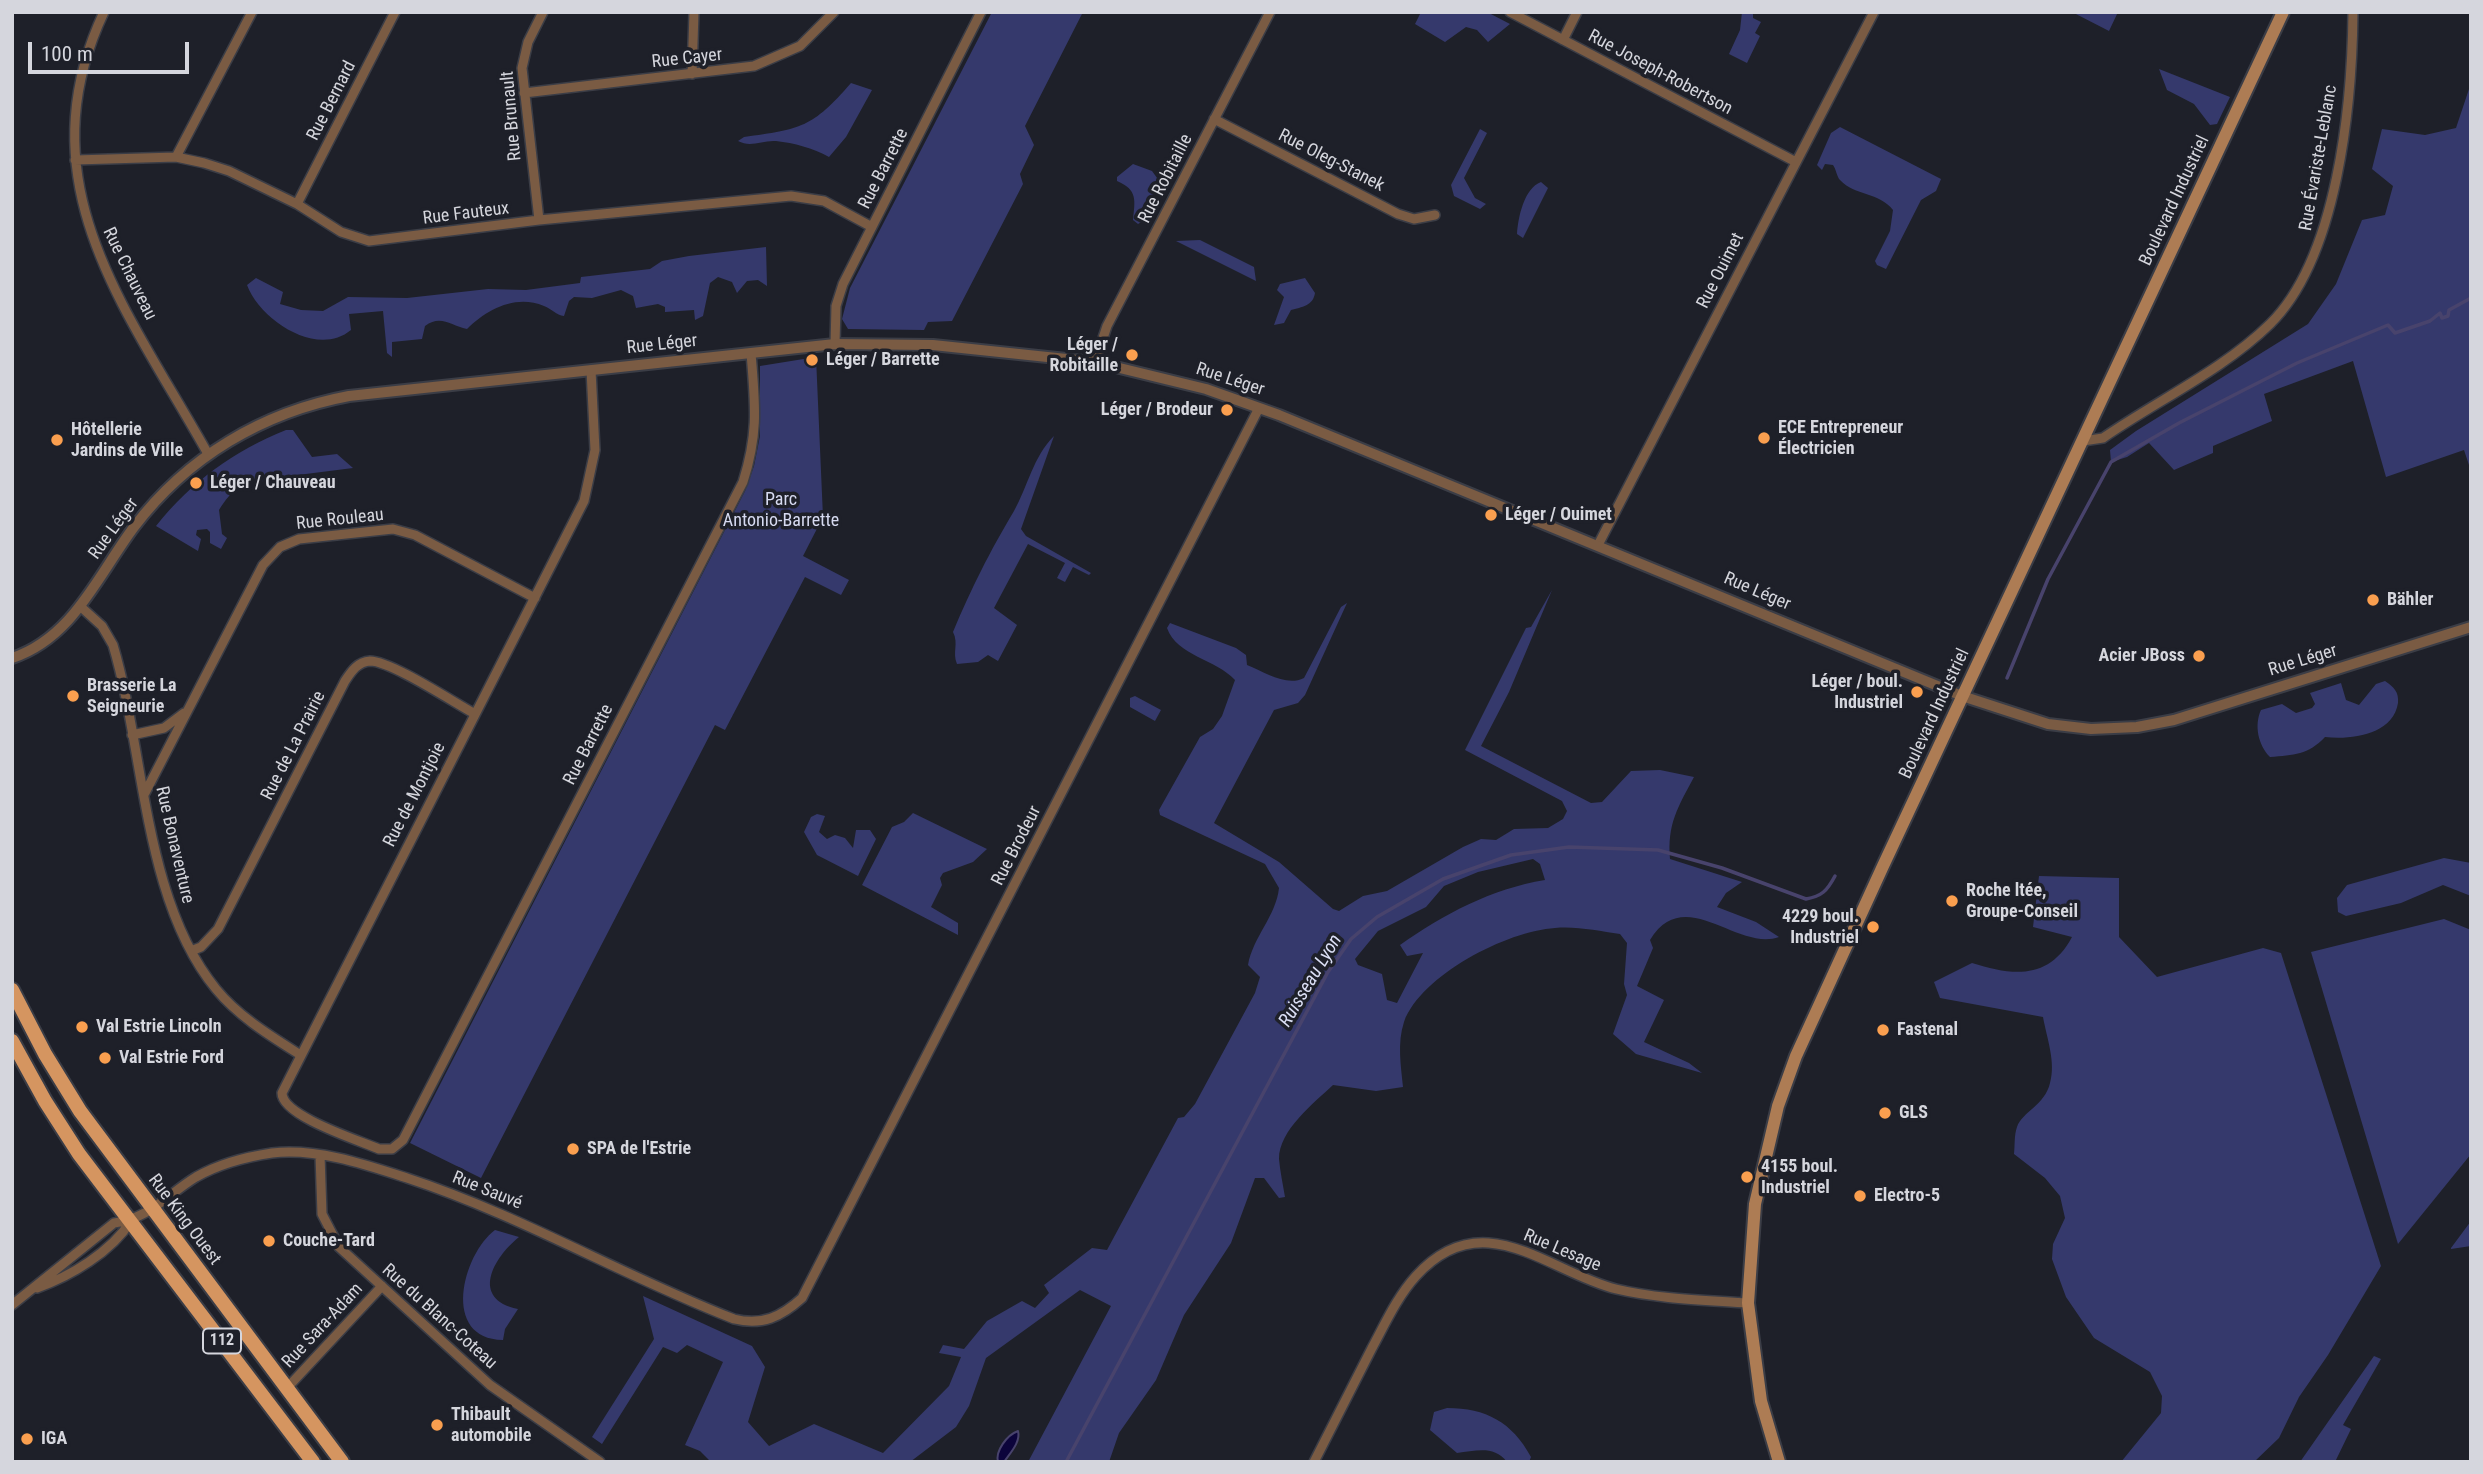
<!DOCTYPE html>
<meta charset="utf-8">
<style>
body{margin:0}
#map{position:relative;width:2483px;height:1474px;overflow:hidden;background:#1e2029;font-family:"Roboto Condensed",sans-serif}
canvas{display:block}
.frame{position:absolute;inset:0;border:14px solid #d5d6dd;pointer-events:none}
.scale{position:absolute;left:28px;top:42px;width:161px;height:32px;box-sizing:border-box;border:4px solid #d5d6dd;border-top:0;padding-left:9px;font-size:21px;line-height:24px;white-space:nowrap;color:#d5d6dd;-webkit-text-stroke:5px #1e2029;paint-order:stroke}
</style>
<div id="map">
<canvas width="2483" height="1474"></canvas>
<div class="frame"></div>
<div class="scale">100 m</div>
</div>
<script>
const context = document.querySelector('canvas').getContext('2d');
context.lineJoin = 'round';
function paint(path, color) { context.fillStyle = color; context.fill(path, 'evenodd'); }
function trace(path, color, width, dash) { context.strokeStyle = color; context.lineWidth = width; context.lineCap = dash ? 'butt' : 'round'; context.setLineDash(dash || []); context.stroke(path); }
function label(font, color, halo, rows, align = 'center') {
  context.font = font + ' "Roboto Condensed",sans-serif'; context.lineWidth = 7; context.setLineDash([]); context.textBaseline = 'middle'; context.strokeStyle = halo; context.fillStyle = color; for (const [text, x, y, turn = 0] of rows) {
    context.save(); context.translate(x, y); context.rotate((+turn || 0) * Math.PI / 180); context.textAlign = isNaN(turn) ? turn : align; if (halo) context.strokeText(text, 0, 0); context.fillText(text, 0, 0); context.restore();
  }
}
const green = new Path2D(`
 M992,12h91l-58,114 9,19 -14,29 3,10 -71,137 -24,1 -4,8 -76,-1 -6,-10 8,-31z
 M1421,12h66l23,12 -22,18 -11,-12 -11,-3 -21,15 -30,-18z
 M1742,12h11v6l8,4 -6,11 5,3 -13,27 -18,-9 11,-24z
 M2072,12h46l-9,19z
 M2159,69l71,28 -13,27 -7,1 -16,-21 -27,-14z
 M851,83l21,7 -26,47 -17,20c-16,-9 -35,-14 -53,-16 -14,-1 -25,7 -38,0l6,-4c57,-8 68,-9 107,-54z
 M2471,83v388l-7,-21 -78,27 -33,-116 -89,33 8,27 -59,25v7l-39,17 -25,-27 -22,14 -16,5 -1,-12 26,-19 172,-107 28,-40 26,-64 23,-5 8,-29 -21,-17 10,-40 43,6 31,-7z
 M1840,127l101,52 -5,12 -15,9 -35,69 -9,-4 -2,-4 15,-30 3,-21c-14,-18 -38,-14 -53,-30 -3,-3 -4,-11 -7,-15l-8,-1 -3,6 -5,-5 14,-32z
 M1480,129l7,4 -23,45 11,20 11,6 -6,5 -26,-13 -3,-11z
 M1133,164l19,7 8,11 -15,38 -7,4 -5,-4c2,-20 5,-30 -16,-39v-4z
 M1541,182l7,6 -25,50 -6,-4c1,-16 7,-46 24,-52z
 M1200,240l54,27 2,14 -80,-40z
 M766,247l1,39 -9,-6 -11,1 -10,12 -5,-11 -14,-5 -8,6 -7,33 -8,4 -1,-10 -29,2v-5l-7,-3 -22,4 -3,-12 -12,-6 -29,8 -18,-1 -5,4 -5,15c-8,-1 -12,-7 -20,-10 -28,-12 -57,3 -77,23 -16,-3 -26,-15 -42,-3l-3,13 -30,3v15l-5,-4 -4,-42 -34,3 2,16c-34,28 -91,-10 -104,-45l9,-7 27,14 -3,12 21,6 22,1 25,-14 59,1 81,-9 38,1 54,-7 1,-6 69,-8 12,-8 27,-5z
 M1305,278l10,15c-2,13 -13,14 -24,17l-7,13 -10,2 10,-28 -7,-7 3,-6z
 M816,357l7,160 -20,39 46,24 -8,15 -36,-18 -80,153 -10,-5 -234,453 -71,-35 335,-652 9,-25 6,-30v-70z
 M286,430h7l19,27 25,-3 16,14 -63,8 -10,8c-31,-7 -44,-1 -61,26l3,24 5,4 -6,11 -11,-6v-11l-3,-3 -10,1 -1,5 5,4 -3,12 -42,-25c36,-45 78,-75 130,-96z
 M1054,436l-33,93 5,7 65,37 -2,2 -16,-8 -8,15 -8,-4 8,-15 -37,-19 -34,64 23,17 -19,36 -10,-6 -10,7 -21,2c-5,-12 2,-20 -4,-32 19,-45 36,-79 61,-121 14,-25 19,-54 40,-75z
 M1552,590l-43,102 -28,54 110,57 11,-1 29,-31 29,-1 34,7c-16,30 -27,47 -24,82l72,23 -16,11 -9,14 39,15 23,15c-42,15 -94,-54 -129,3l3,8 -16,38 27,14 -20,42 45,21 13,10 -66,-19 -23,-20 14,-39 -3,-11 3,-41 -7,-9c-21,-3 -44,-8 -65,-6 -48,3 -134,47 -151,94 -7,21 -3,44 -1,65l-27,4 -43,-6c-19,18 -54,45 -54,74 1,12 4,26 6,38l-6,1 -15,-20h-9l-24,65 -47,72 -28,65 -37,53 -10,29h-81l83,-156 -31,-16 -94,68 -17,48 -13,21 -46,35h-199l-11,-11 -15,-6 38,-83 -36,-17 -10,8 -14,-6 -61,97 -10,-7 62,-98 -11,-43 109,50 13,21 -17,55 21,24 45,-22 69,29 66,-67 12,-29 -22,-4 4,-8 21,4 23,-28 35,-20 13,7 14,-15 -5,-8 48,-37 15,2 71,-132 6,-1 11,-13 60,-111 5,-16 -12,-12c5,-28 28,-49 31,-77l-14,-24 -105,-49 -1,-5 41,-73 13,-8 9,-13 13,-36c-19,-21 -58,-24 -68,-52l3,-5 66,25 10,7 1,10c18,7 39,22 57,13l37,-71 6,-4 -42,92 -7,8 -24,7 -60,113 65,39 54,47 6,2 24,-15 24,-5 76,-44 18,-8 15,1 18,-11 34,-1 15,-9 4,-8 -5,-10 -97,-51 61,-122 5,-1zM1533,859l7,5 5,16c-54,9 -101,34 -145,65l7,11 16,-3 -26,50 -10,-3 -5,-26 -24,-9 -3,-6 23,-28 48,-24 18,-21 34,-14z
 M2385,681c9,6 14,11 13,22 -5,32 -47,37 -73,34 -17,18 -31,18 -55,20 -12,-12 -16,-32 -9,-47l21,-6 14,9 16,-5 3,-4 -5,-11 31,-10 5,17 13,5 17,-21z
 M1135,696l26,14 -6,11 -25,-14v-9z
 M913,813l74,36 -14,13 -30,11 -3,5 2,7 -11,22 27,16v12l-96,-50 30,-58 12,-5z
 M817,814l8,2 -6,16 8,7 8,-4 10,3 8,10 3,-18h14l6,9 -18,37 -41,-21 -13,-23 7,-15z
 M2444,858l27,5v33l-28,-11 -42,18 -55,13 -8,-4 -1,-14 10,-13z
 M2039,876l80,2v59l38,40 106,-29 18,5 100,313 -53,89 -29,42 -20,41 -25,24h-133l40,-49 1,-17 -12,-24 -56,-34 -28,-41 -14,-38 1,-15 12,-26 -5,-22 -15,-18 -31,-24c1,-8 0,-19 3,-27 5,-15 28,-22 33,-44 6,-21 -3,-44 -7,-66l-103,-19 -6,-16 38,-19c41,13 77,17 100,-26l-39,-10z
 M2444,919l27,11v224l-73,90 -87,-292z
 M2471,1221v25l-20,3v-1z
 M495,1230l24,7c-26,21 -49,62 -1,72l-13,20 -2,11c-62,-1 -41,-85 -8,-110z
 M2374,1356l7,3 -38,66 8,4 -16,33h-35z
 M1447,1408c39,0 65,14 84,49l-2,5h-22c-13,-17 -31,-11 -50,-9l-27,-23 4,-18z`);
const water = new Path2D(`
 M1018,1431c3,11 -8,22 -14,31h-6c-3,-11 9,-27 20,-31z`);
const stream = new Path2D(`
 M2007,678l41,-99 63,-117 68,-39 118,-60 91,-38 7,8 35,-12 10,-8 2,5 6,-2 1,-6 22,-12
 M1066,1462l262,-490 23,-33 26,-22 66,-38 68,-24 58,-8 89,3 64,18 84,31c16,-3 21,-8 29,-23`);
const minor = new Path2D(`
 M104,12c-81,172 23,297 104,442
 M1510,12l286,150
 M1563,40l14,-28
 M692,74l2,-62
 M524,93l230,-27 46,-20 34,-34
 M1214,119l184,95 16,5 21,-4
 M176,157l76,-145
 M75,160l101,-3 28,6 25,8 68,33 44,28 28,9 170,-21 252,-24 33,5 48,26
 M297,204l98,-192
 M539,220l-17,-152 6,-26 15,-30
 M835,344l1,-38 7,-22 138,-272
 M1095,362l12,-36 163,-314
 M591,370l4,80 -11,51 -302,592c0,23 76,47 97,56h13l11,-9 340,-658c16,-50 12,-78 8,-129
 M2083,441l20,-3c55,-38 120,-68 167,-114 68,-67 82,-220 83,-312
 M1598,545l276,-533
 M80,606l22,20 11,19c32,107 30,255 103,344 22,27 53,46 83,65
 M132,735l32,-7 20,-15
 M145,793l118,-228 17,-18 19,-8 94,-10 22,6 120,63
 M191,951l10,-4 17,-18 127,-248c6,-9 12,-19 25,-20 21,0 83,41 105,53
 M320,1155l2,59 17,33 151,138 110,77
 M37,1288c34,-12 74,-36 94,-67
 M12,1305l102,-82c35,-4 54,-29 82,-46 23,-13 49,-20 76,-24 45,-5 92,11 135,25 113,37 216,98 327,141 28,7 47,-2 68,-21l457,-890
 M287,1388l95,-102
 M1314,1462c19,-38 39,-76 58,-114 13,-24 25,-51 44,-72 67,-74 132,-4 200,13 42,10 89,11 132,14`);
const tertiary = new Path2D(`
 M12,658c61,-20 86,-83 122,-131 53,-70 129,-115 215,-131l486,-52 98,1 162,17 111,27 73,26 683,281 86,28 43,5 46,-2 37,-7 297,-93`);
const secondary = new Path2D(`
 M1779,1462l-18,-61 -13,-98 7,-99 23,-98 18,-50 87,-190 400,-854`);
const primary = new Path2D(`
 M12,990l33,64 35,57 262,351
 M12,1041l33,60 34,53 234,308`);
const markers = [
 [1132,355,7,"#fa9f4f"],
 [812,360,7,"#fa9f4f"],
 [1227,410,7,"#fa9f4f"],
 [1764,438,7,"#fa9f4f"],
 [57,440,7,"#fa9f4f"],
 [196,483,7,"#fa9f4f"],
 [1491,515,7,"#fa9f4f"],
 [2373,600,7,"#fa9f4f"],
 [2199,656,7,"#fa9f4f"],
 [1917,692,7,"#fa9f4f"],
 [73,696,7,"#fa9f4f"],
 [1952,901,7,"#fa9f4f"],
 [1873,927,7,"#fa9f4f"],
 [82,1027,7,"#fa9f4f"],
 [1883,1030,7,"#fa9f4f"],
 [105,1058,7,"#fa9f4f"],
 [1885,1113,7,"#fa9f4f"],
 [573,1149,7,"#fa9f4f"],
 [1747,1177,7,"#fa9f4f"],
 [1860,1196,7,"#fa9f4f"],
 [269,1241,7,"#fa9f4f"],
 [437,1425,7,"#fa9f4f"],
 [27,1439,7,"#fa9f4f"]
];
const shields = [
 [222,1341,38]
];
const shieldNames = [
 ["112",222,1341]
];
const streetNames = [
 ["Rue Cayer",687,59,-6],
 ["Rue Joseph-Robertson",1660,73,28],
 ["Rue Bernard",332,101,-63],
 ["Rue Brunault",512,116,-95],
 ["Rue Évariste-Leblanc",2319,158,-80],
 ["Rue Oleg-Stanek",1331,161,27],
 ["Rue Barrette",884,169,-63],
 ["Rue Robitaille",1166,179,-63],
 ["Boulevard Industriel",2175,201,-65],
 ["Rue Fauteux",466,214,-7],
 ["Rue Ouimet",1721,271,-63],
 ["Rue Chauveau",129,274,64],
 ["Rue Léger",662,345,-6],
 ["Rue Léger",1230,380,18],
 ["Rue Rouleau",340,520,-6],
 ["Rue Léger",114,529,-54],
 ["Rue Léger",1757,592,23],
 ["Rue Léger",2303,661,-17],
 ["Boulevard Industriel",1935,714,-65],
 ["Rue Barrette",589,745,-63],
 ["Rue de La Prairie",294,746,-63],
 ["Rue de Montjoie",415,795,-63],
 ["Rue Bonaventure",174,845,77],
 ["Rue Brodeur",1017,846,-63],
 ["Rue Sauvé",487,1191,22],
 ["Rue King Ouest",184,1220,53],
 ["Rue Lesage",1562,1251,23],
 ["Rue du Blanc-Coteau",439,1317,42],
 ["Rue Sara-Adam",323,1326,-47]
];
const poiNames = [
 ["Léger /",1118,345,"right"],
 ["Robitaille",1118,366,"right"],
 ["Léger / Barrette",826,360],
 ["Léger / Brodeur",1213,410,"right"],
 ["ECE Entrepreneur",1778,428],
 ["Électricien",1778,449],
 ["Hôtellerie",71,430],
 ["Jardins de Ville",71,451],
 ["Léger / Chauveau",210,483],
 ["Léger / Ouimet",1505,515],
 ["Bähler",2387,600],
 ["Acier JBoss",2185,656,"right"],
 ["Léger / boul.",1903,682,"right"],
 ["Industriel",1903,703,"right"],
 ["Brasserie La",87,686],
 ["Seigneurie",87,707],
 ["Roche ltée,",1966,891],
 ["Groupe-Conseil",1966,912],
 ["4229 boul.",1859,917,"right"],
 ["Industriel",1859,938,"right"],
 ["Val Estrie Lincoln",96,1027],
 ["Fastenal",1897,1030],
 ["Val Estrie Ford",119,1058],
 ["GLS",1899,1113],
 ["SPA de l'Estrie",587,1149],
 ["4155 boul.",1761,1167],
 ["Industriel",1761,1188],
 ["Electro-5",1874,1196],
 ["Couche-Tard",283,1241],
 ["Thibault",451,1415],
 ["automobile",451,1436],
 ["IGA",41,1439]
];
const parkNames = [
 ["Parc",781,500],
 ["Antonio-Barrette",781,521]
];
const waterNames = [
 ["Ruisseau Lyon",1311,981,-59]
];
paint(green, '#35396c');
paint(water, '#0c043b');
trace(water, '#48436c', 2);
trace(stream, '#48436c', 3.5);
trace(minor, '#3b3d46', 12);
trace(tertiary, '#3b3d46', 14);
trace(secondary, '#3b3d46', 16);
trace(primary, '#3b3d46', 18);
trace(minor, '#7a5b43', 9);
trace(tertiary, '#7a5b43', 10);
trace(secondary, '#ad7c54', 12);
trace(primary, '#d59560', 14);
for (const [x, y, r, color] of markers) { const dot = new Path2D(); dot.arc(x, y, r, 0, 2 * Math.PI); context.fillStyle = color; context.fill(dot); trace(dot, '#1e2029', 2.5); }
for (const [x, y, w] of shields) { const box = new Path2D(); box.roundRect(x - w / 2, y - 12.5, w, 25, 5); context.fillStyle = '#1e2029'; context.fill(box); trace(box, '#d5d6dd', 2); }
label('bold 16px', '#d5d6dd', null, shieldNames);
label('18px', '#d5d6dd', '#1e2029', streetNames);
label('bold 18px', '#d5d6dd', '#1e2029', poiNames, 'left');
label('18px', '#d7dbf1', '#1e2029', parkNames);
label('italic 19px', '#dbdff5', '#1e2029', waterNames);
</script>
